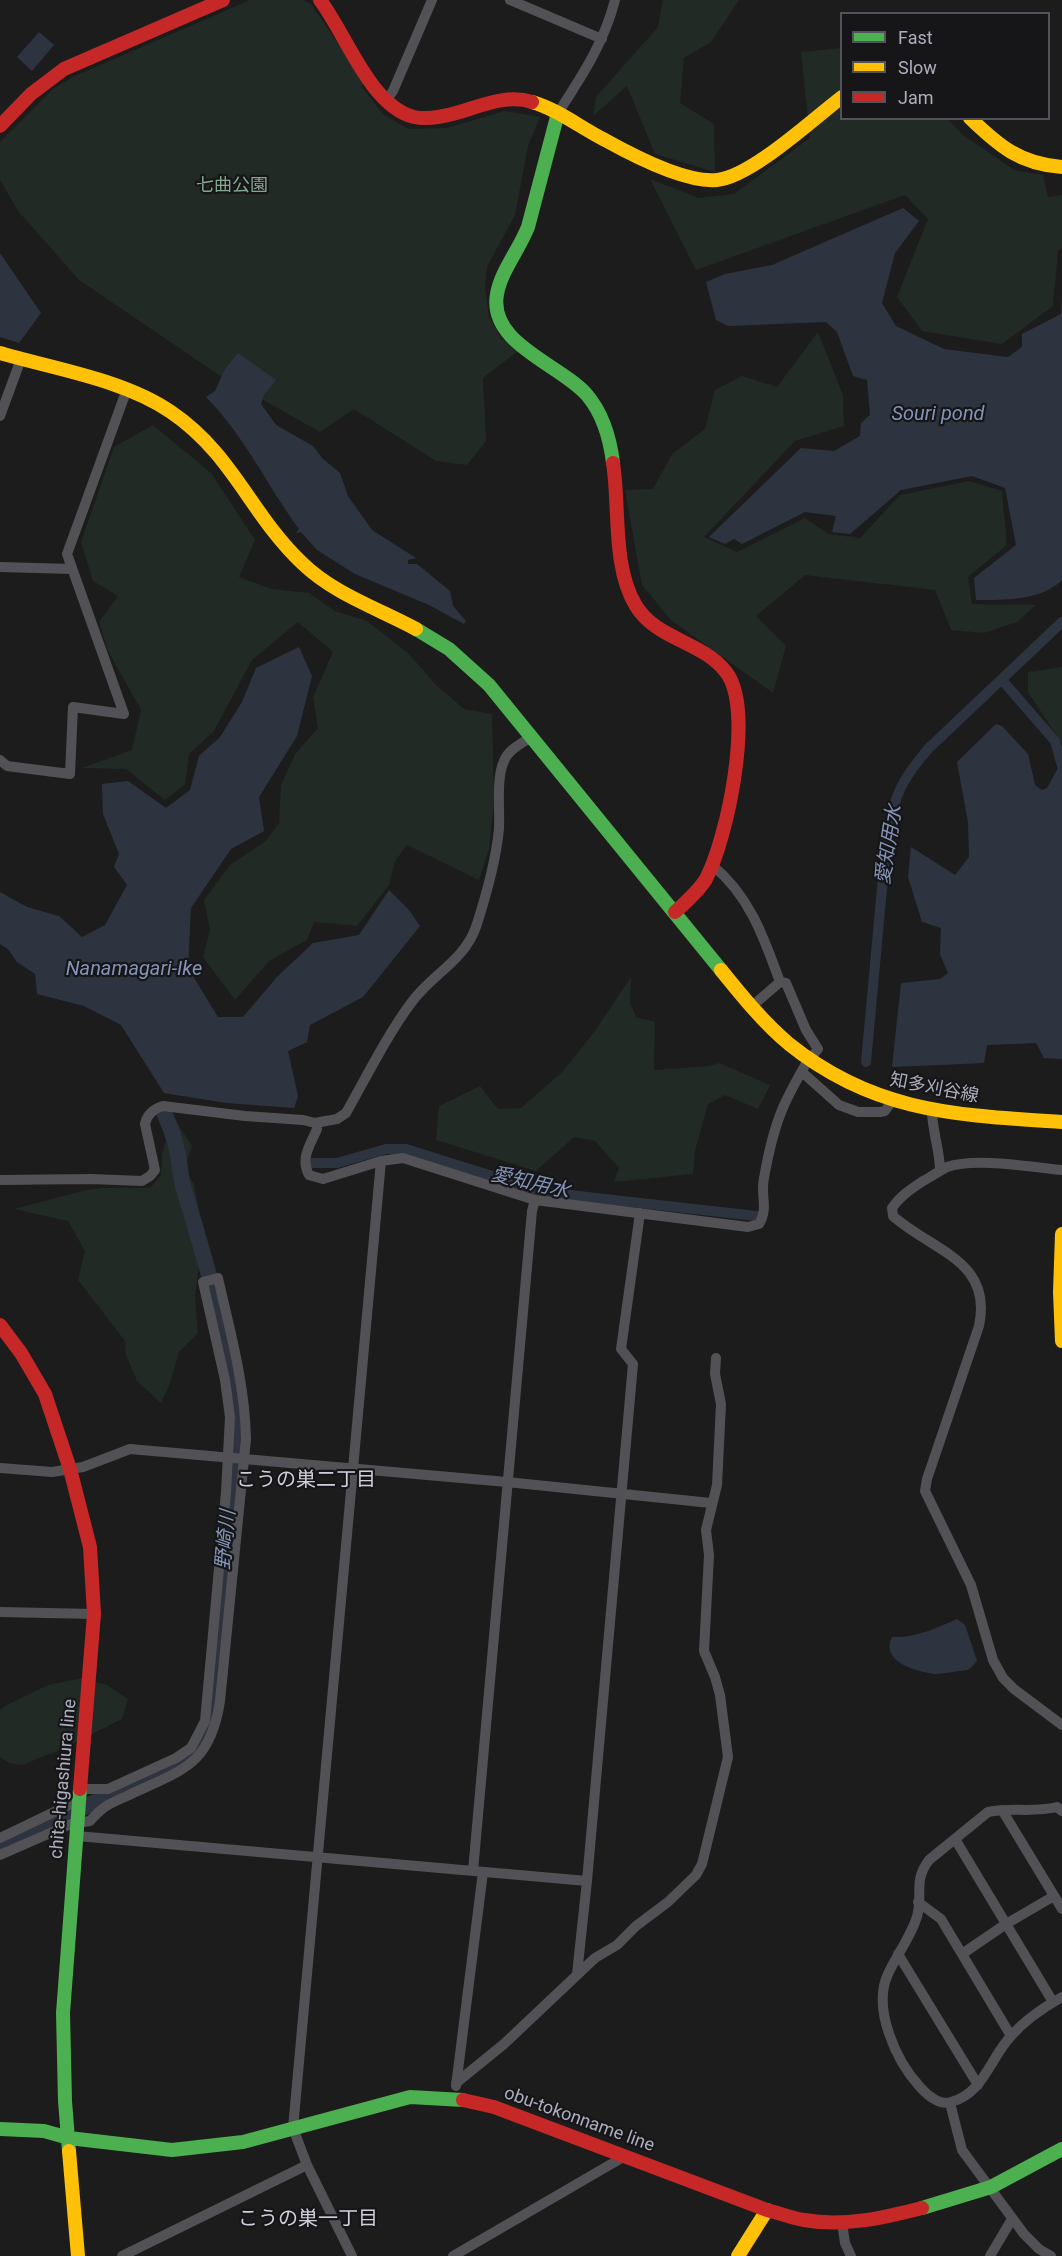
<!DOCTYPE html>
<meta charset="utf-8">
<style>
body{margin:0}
#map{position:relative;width:1062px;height:2256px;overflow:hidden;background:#1c1c1c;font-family:Roboto,sans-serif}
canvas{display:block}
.legend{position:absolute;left:840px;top:12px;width:210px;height:108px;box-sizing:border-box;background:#161618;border:2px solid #52535a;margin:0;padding:8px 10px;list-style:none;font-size:18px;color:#adaebd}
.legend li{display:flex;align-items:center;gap:12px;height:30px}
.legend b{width:30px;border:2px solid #52535a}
</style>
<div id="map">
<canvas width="1062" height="2256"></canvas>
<ul class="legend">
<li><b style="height:8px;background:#4caf50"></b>Fast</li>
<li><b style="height:8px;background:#ffc107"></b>Slow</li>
<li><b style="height:8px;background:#c62828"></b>Jam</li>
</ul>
</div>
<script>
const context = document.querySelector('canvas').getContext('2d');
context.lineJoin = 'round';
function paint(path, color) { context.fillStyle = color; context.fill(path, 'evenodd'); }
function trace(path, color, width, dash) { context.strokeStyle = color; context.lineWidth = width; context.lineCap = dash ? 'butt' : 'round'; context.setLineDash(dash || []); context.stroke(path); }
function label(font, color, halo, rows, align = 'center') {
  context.font = font + ' Roboto,"Noto Sans JP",sans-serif'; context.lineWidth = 4.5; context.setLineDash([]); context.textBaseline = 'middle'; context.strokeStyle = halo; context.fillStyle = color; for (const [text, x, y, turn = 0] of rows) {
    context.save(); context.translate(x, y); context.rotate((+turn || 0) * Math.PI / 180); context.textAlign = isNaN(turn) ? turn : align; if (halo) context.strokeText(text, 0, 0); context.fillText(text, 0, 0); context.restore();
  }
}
const green = new Path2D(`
 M250,0h53l8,4 53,77 -2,6 21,27 25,15 39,-1 57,-17 36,6 -12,29 -13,69 -28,52 -2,20 4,30 12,21 17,13 -35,27 3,63 -19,24 -31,-4 -82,-52 -34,23 -101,-57 -140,-95 -61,-69 -18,-31v-38l54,-54 21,-12z
 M663,0h76l-28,42 -27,16 -4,45 34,21 1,48 -60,-18 -28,-68 -34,30 3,-19 62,-70z
 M841,48l1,70 106,1 15,16 51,35 29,5 5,22 14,-2v53l-4,2 -5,56 -51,38 -80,-13 -25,-34 31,-78 -23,-24 -209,75 -46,-91 49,19 35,-4 76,-56 -9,-86z
 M818,332l25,63 1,31 -49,15 -91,96 33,15 68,-34 23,16 32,4 40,-43 69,-14 33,10 5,54 -39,32 4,27 64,1 -19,17 -33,11 -33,-3 -16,-40 -130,-15 -49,41 30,30 -13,47 -102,-73 -29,-35 -17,-95 28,-1 19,-35 33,-25 10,-39 27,-14 35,11z
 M153,425l58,48 44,67 -16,37 33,12 37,4 26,18 32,10 41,32 29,33 27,23 28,5 2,89 -5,46 -10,31 -72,-35 -12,16 -6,24 -32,41 -43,-4 -7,18 -38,21 -34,39 -32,-43 7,-27 -6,-30 26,-35 36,-24 13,-18 2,-38 14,-31 23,-26 -5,-31 20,-45 -35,-30 -46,38 -38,71 -25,23 -4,30 -20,16 -39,-31 -44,-1 50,-18 9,-40 -33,-59 -9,-29 19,-26 -25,-15 -12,-39 33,-95z
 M1062,667v77l-34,-52v-20z
 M631,977l-1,26 6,14 19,5 -1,48 55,-4 10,-3 51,22 -12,24 -33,-14 -17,9 -13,47 -2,23 -79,8 5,-14 -24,-27 -21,-4 -38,34 -100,-31 3,-34 41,-20 18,23 23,-1 41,-36 33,-41z
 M178,1124l14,22 -8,23 10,15 9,48 -8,65 3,36 -19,19 -10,34 -8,17 -24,-22 -11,-26 -1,-14 -47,-61 7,-29 -17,-30 -54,-12 72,-19 16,-2h48l11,-13 1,-21 4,-14z
 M83,1678l24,7 21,14 -6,20 -62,31 -38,15 -13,-2 -9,-6v-47l5,-4 43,-21z`);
const water = new Path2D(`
 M39,32l15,13 -22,26 -15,-14z
 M903,208l16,13 -24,32 -13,50 14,23 48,23 64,8 14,-10v-13l39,-20 1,-18v284c-21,21 -59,20 -86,20l-2,-22 42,-33 -11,-57 -33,-12 -71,14 -51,44 -18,-2 4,-16 -31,-4 -63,32 -8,-5 -9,5 -16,-7 92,-89 33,3 26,-15 1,-13 9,-8 -3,-35 -14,-4 -16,-44 -11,-10 -98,4 -12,-6 -10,-38 19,-8 47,-9z
 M0,253l41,60 -22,30 -19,-6z
 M238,353l38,27 -12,15 -3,9 15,21 37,21 9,12 18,15 8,23 24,34 44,28 -8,2v4h9l33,27 3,15 13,15 -2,3 -35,-19 -74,-31 -38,-24 -16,-18 -5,1 3,-4c-33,-45 -53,-91 -93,-132l9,-6 10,-22z
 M299,647l13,29 -15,60 -38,61 5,34 -33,18 -40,59 -3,60 30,49h25l34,-40 36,-34 46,-8 30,-45 20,20 11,16 -57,71 -53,28 -3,17 -19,9 10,45 -4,12 -68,-5 -62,-10 -43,-68 -37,-19 -47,-12 -2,-20 -18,-12 -9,-13 -8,-5v-52l27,15 32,9 23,21 23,-12 22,-40 -13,-18 5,-13 -16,-40 -1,-30 26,-3 38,27 24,-18 9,-34 21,-19 22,-35 14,-34z
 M996,724l6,2 26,28 7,31 7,5 5,-2 11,-20h4v291l-18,-1 -8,-15 -49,2 -3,18 -92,4 9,-84 39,-4 8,-6 -8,-19 1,-26 -19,-6 -14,-45 3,-30 44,28 14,-18 -1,-35 -11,-60z
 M957,1619l8,6 12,36c-3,3 -6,8 -10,9 -7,1 -28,4 -33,4 -20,-3 -54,-13 -42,-37 25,1 44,-9 65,-18z`);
const canal = new Path2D(`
 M1002,680l53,61 7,25
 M866,1062l21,-228c8,-40 15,-55 42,-86l133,-126
 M309,1163h28l49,-14h20l137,43 213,24`);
const river = new Path2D(`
 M0,1846l180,-83c19,-12 28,-24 32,-46l25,-282c-4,-84 -30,-170 -54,-249 -3,-11 -3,-21 -5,-32 -3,-13 -7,-26 -13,-39`);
const street = new Path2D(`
 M510,0l92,39
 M386,101l7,-10 39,-91
 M558,113c24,-37 46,-70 57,-113
 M0,416l21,-57
 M0,567l72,2
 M0,760l7,6 63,8 3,-67 51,7 -57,-160 60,-165
 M712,865c38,31 52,73 68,117l6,1 20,47 12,19 -4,5
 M751,1007l29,-25
 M802,1072l37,33 19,7h22l5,-1 7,-10
 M932,1110c0,21 8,40 8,61
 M317,1129c-7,17 -17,29 -8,46l14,4 58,-18 22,-3 132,42 213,27 11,-3c10,-16 1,-29 5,-46 4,-23 9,-46 18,-68 7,-17 17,-34 26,-50
 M1062,1170c-31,-3 -87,-13 -115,-3 -8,4 -16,10 -24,14 -12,8 -23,15 -31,27l1,8c39,35 100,44 86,110l-52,153 -2,12 46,94 22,75 10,18 11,11 48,36
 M0,1180l91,-1 51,2 8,-5 5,-6 -10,-46c2,-10 8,-15 18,-18l82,10 58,4 12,3 22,-4 9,-6c21,-37 40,-76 65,-110 20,-28 53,-42 65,-76 10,-31 20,-66 23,-98 1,-20 -3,-51 5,-68 4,-11 18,-18 27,-24
 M0,1468l52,4 31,-5 47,-18 377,33 204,21
 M0,1612l94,2
 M1002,1810l60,99
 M1062,1811l-5,-4c-23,6 -46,0 -69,5l-59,48c-15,20 -7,31 -11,52 -2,16 -23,46 -30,62 -16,34 8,87 32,113 7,8 20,19 31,15 33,-9 39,-44 60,-66 14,-16 33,-29 51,-39
 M77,1836l510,45
 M0,1838l79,-38
 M955,1839l98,163
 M0,1855l71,-31 19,-3c13,-15 19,-17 37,-25 54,-26 83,-29 93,-95l26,-262c-1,-55 -16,-108 -28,-161l-15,4 22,98 5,37 -4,75 -21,229 -14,27 -15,10 -68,31h-28
 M473,1871l59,-660 3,-11
 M918,1902l23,17 70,117
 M898,1954l80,131
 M962,1954l44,-30 48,-28
 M577,1974l10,-93 46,-517 -12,-15 19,-136
 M456,2083l48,-39 91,-86 22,-13 19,-19 32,-24 28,-27 6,-11 26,-107 -8,-62 -5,-18 -11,-26 5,-96 -3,-25 11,-45 4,-81 -6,-30 1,-16
 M456,2086l27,-214
 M950,2103l12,47 62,84 15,15 12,7
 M842,2223l3,20 6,13
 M122,2256l185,-91
 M352,2256l-45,-91 -14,-37 88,-967
 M453,2256l172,-100
 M990,2256l22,-37`);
const fast = new Path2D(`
 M558,113l-30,114c-9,23 -27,44 -31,67 -9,50 63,70 90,101 16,19 23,43 26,68
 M416,629l33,20 40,36 232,285
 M0,2129l44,2 25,7 103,12 71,-8 167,-45 53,3
 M69,2151l-4,-50 -2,-88 17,-224
 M922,2208l69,-21 71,-38`);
const slow = new Path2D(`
 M532,102c27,8 49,26 73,38 27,15 81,43 112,40 34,-3 96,-61 125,-83
 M970,118c29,28 50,46 92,49
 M0,353c55,16 125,27 171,59 62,42 80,103 131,151 32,31 75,45 114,66
 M721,970c21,26 42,52 68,74 86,69 168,71 273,78
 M1062,1234l-2,58 2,49
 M69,2151l9,105
 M738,2256l29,-46`);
const jam = new Path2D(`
 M320,0c26,34 50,106 94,117 14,3 28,0 42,-4 25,-7 50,-19 76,-11
 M0,126l31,-32 33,-25 159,-69
 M613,463c7,44 -1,104 23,143 21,34 66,35 90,66 29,37 1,167 -20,207 -8,13 -20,23 -31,33
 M0,1325l21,28 24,41 25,75 20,78 4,67 -14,175
 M463,2100l31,7 273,103c12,3 25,8 37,10 40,7 79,-2 118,-12`);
const parkNames = [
 ["七曲公園",232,186]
];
const streetNames = [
 ["知多刈谷線",934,1089,11],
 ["chita-higashiura line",64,1779,-85],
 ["obu-tokonname line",579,2120,20]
];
const waterNames = [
 ["Souri pond",938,415],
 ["愛知用水",890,845,-81],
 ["Nanamagari-Ike",134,970],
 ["愛知用水",530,1184,13],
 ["野崎川",227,1540,-85]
];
const neighbourhoodNames = [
 ["こうの巣二丁目",306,1481],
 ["こうの巣一丁目",308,2220]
];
paint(green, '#212a25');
paint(water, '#2e343f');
trace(canal, '#2e343f', 10);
trace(river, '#2e343f', 16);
trace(street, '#525256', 10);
trace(fast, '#4caf50', 14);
trace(slow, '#ffc107', 14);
trace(jam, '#c62828', 14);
label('18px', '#84a88f', '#161618', parkNames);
label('18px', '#adaebd', '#161618', streetNames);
label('italic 20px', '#8493b7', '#161618', waterNames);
label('20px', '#cecfd9', '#161618', neighbourhoodNames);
</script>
